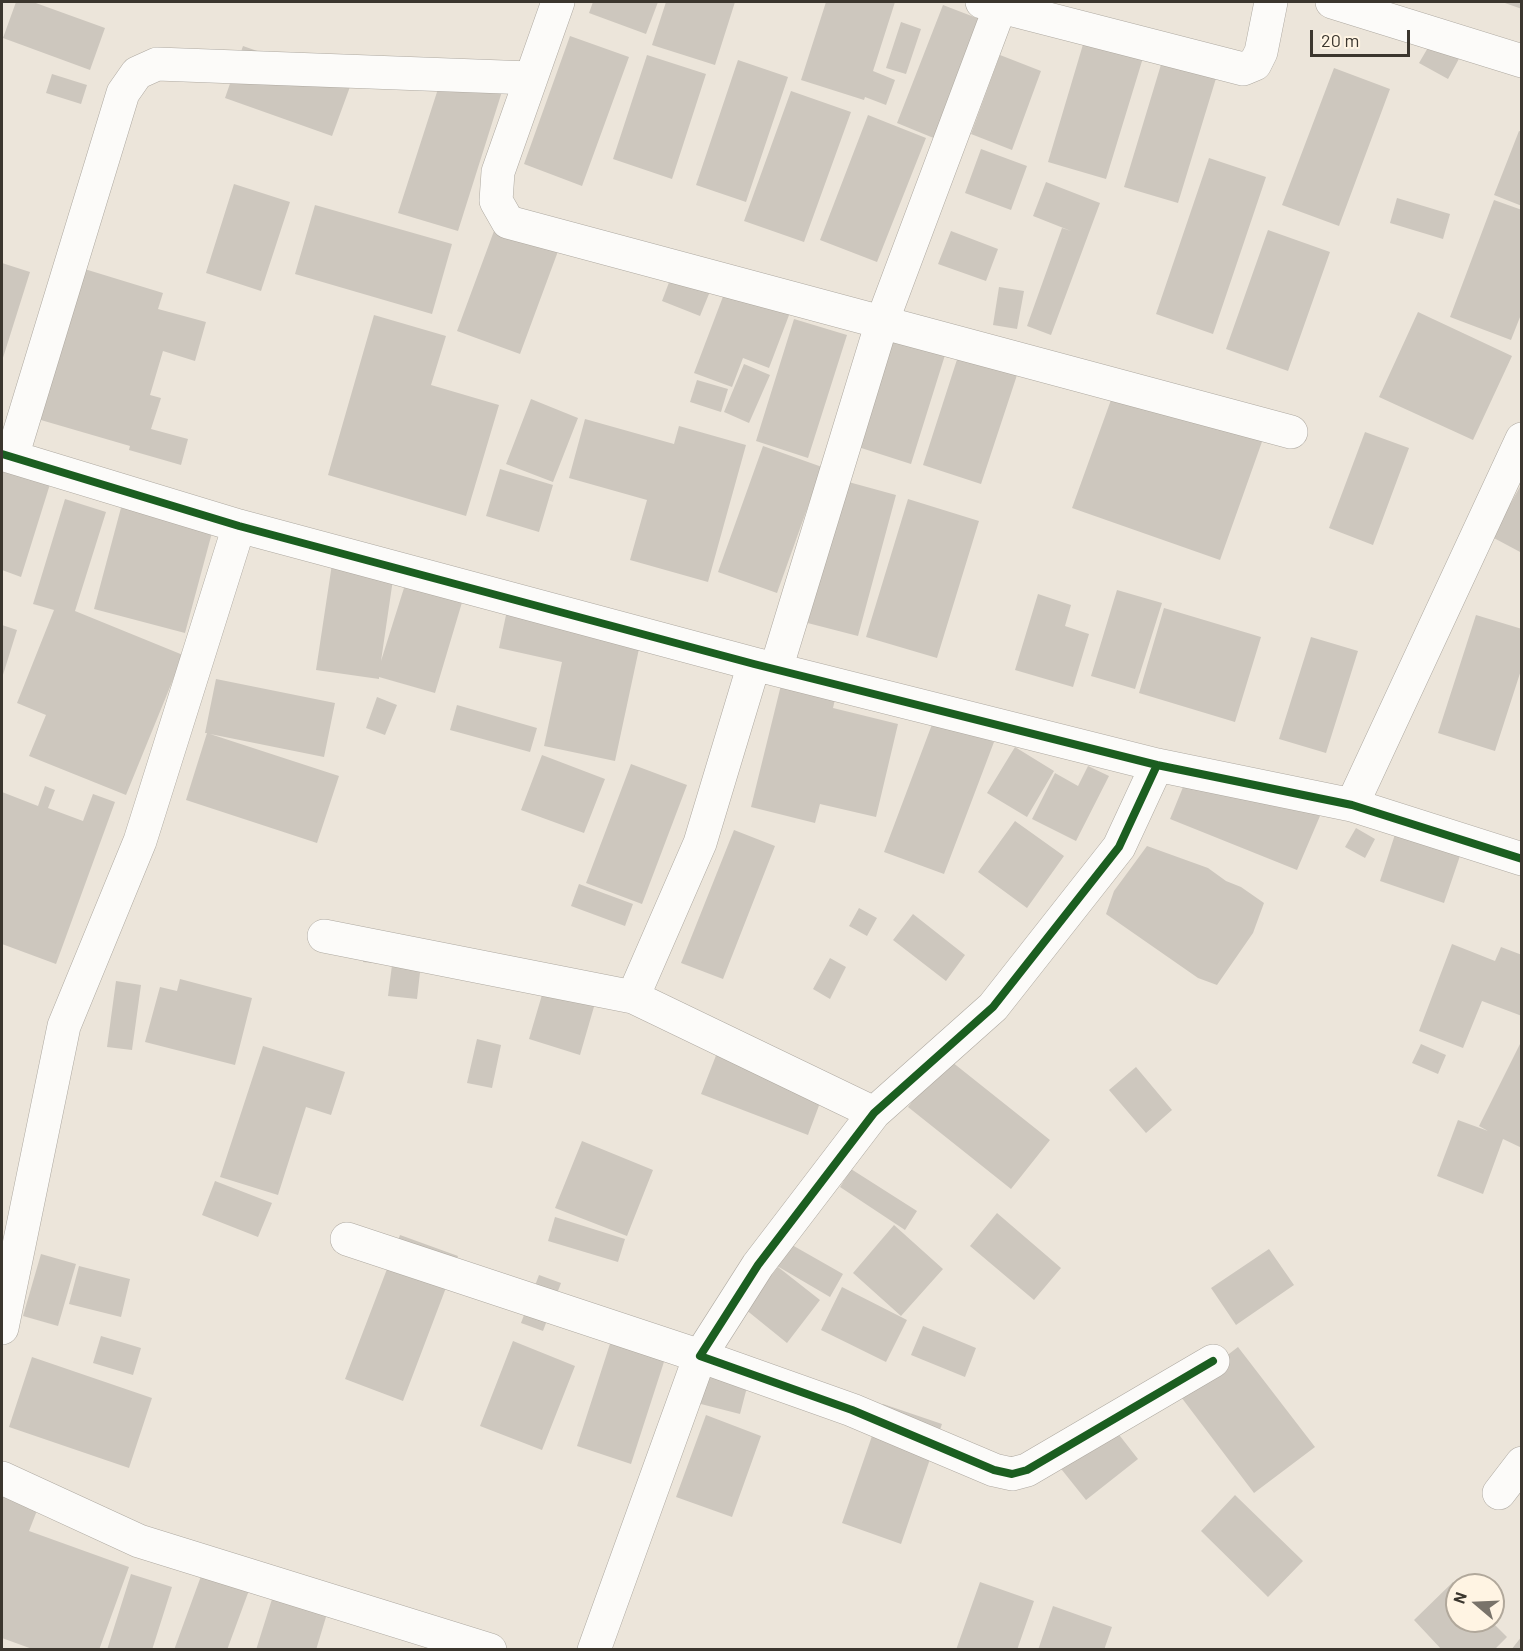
<!DOCTYPE html>
<style>
body{margin:0}
#map{position:relative;width:1523px;height:1651px;overflow:hidden;background:#ece5da;font-family:Barlow,sans-serif}
canvas{display:block}
.frame{position:absolute;inset:0;border:3px solid #3b362e;pointer-events:none}
.north{position:absolute;left:1445px;top:1573px;width:60px;height:60px;box-sizing:border-box;background:#fff4e3;border:2px solid #b1a89b;border-radius:50%;rotate:289deg;font-size:16px;font-weight:700;line-height:24px;text-align:center;color:#3b362e}
.north::after{content:'';display:block;margin:auto;width:21px;height:27px;background:#79736a;clip-path:polygon(50% 0,100% 100%,50% 72%,0 100%)}
.scale{position:absolute;left:1310px;top:30px;width:100px;height:27px;box-sizing:border-box;border:3px solid #3b362e;border-top:0;padding-left:8px;font-size:18px;line-height:21px;white-space:nowrap;color:#3b362e;-webkit-text-stroke:4px #fff4e3;paint-order:stroke}
</style>
<div id="map">
<canvas width="1523" height="1651"></canvas>
<div class="frame"></div>
<div class="north">N</div>
<div class="scale">20 m</div>
</div>
<script>
const context = document.querySelector('canvas').getContext('2d');
context.lineJoin = 'round';
function paint(path, color) { context.fillStyle = color; context.fill(path, 'evenodd'); }
function trace(path, color, width, dash) { context.strokeStyle = color; context.lineWidth = width; context.lineCap = dash ? 'butt' : 'round'; context.setLineDash(dash || []); context.stroke(path); }
const building = new Path2D(`
 M16,2h17l72,26 -15,42 -87,-32z
 M593,2h65l-12,32 -57,-21z
 M666,2h69l-20,63 -63,-20z
 M826,2h69l-22,69 22,9 -9,25 -21,-8 -1,3 -63,-20z
 M1502,2h20v7z
 M943,5l39,15 -46,119 -39,-16z
 M901,22l20,7 -15,45 -20,-6z
 M1087,31l59,17 -40,131 -58,-17z
 M570,36l59,21 -47,129 -58,-22z
 M1433,39l28,16 -13,24 -29,-16z
 M243,46l108,38 -19,52 -107,-38z
 M647,55l59,19 -34,105 -59,-20z
 M1000,55l41,16 -29,79 -41,-16z
 M1163,58l54,17 -39,128 -54,-16z
 M738,60l50,17 -42,125 -50,-17z
 M446,64l59,18 -47,149 -60,-18z
 M1334,68l56,21 -51,137 -57,-21z
 M52,74l35,11 -6,19 -35,-11z
 M791,91l60,21 -47,130 -60,-21z
 M868,115l58,23 -49,124 -57,-22z
 M1519,131l3,1v74l-28,-11z
 M981,149l46,17 -16,44 -46,-17z
 M1209,158l57,19 -53,157 -57,-20z
 M1046,182l54,21 -49,132 -24,-9 35,-98 9,3 -38,-15z
 M234,184l56,18 -29,89 -55,-18z
 M1397,198l53,16 -7,25 -53,-16z
 M1494,200l28,10v102l-11,28 -61,-23z
 M315,205l137,39 -20,70 -137,-40z
 M501,212l63,23 -44,119 -63,-23z
 M1268,230l62,22 -42,119 -62,-22z
 M951,231l47,18 -12,32 -48,-17z
 M2,263l28,9 -28,89z
 M78,267l85,26 -5,16 48,13 -11,39 -32,-10 -13,44 11,3 -10,31 37,10 -7,26 -52,-15 1,-4 -96,-28z
 M674,269l39,15 -13,32 -38,-15z
 M730,278l64,24 -25,66 -26,-10 -11,29 -38,-14z
 M999,287l25,4 -7,38 -24,-4z
 M1418,312l94,44 -39,84 -94,-43z
 M374,315l72,21 -15,49 68,20 -33,111 -138,-41z
 M794,319l53,16 -39,123 -52,-17z
 M894,322l56,17 -39,125 -56,-18z
 M962,344l59,19 -40,121 -58,-19z
 M744,364l26,11 -21,48 -25,-11z
 M697,380l31,9 -7,23 -31,-10z
 M1116,386l153,36 -49,138 -148,-52z
 M531,399l47,19 -25,64 -47,-18z
 M585,419l89,25 5,-18 67,19 -38,137 -78,-22 17,-60 -78,-22z
 M1365,432l44,16 -36,97 -44,-17z
 M763,446l59,21 -45,126 -59,-21z
 M2,466l49,15 -30,96 -19,-7z
 M500,469l53,16 -14,47 -53,-16z
 M834,478l62,17 -38,141 -62,-16z
 M1522,483v70l-30,-16z
 M65,499l41,13 -31,99 108,44 -57,140 -97,-39 17,-41 -29,-12 37,-93 -21,-6z
 M908,499l71,22 -42,137 -71,-21z
 M122,504l91,25 -28,104 -91,-24z
 M335,544l62,8 -16,109 28,-89 57,17 -31,104 -56,-16v2l-63,-9z
 M1117,590l45,13 -27,86 -44,-13z
 M1038,594l33,11 -6,21 24,8 -16,53 -58,-17z
 M509,601l134,29 -28,131 -71,-15 18,-84 -63,-14z
 M1164,608l97,29 -26,85 -96,-29z
 M1476,615l46,14v38l-27,84 -57,-18z
 M2,625l15,5 -15,48z
 M1311,637l47,14 -32,102 -47,-14z
 M216,679l119,24 -11,54 -114,-23 129,42 -22,67 -131,-43 21,-67h-2z
 M782,681l54,14 -3,13 65,16 -22,93 -56,-13 -5,19 -64,-16z
 M377,697l20,8 -12,30 -19,-7z
 M457,705l80,23 -7,24 -80,-22z
 M934,719l60,23 -50,132 -60,-22z
 M1015,747l39,24 -27,46 -40,-24z
 M542,755l63,24 -21,54 -63,-23z
 M631,764l56,21 -45,119 -56,-21z
 M1192,765l128,51 -23,54 -127,-51z
 M1088,766l21,10 -33,65 -44,-22 23,-46 23,13z
 M45,786l10,4 -7,18 35,13 10,-27 22,8 -59,162 -54,-20v-152l36,14z
 M1015,821l49,35 -37,52 -49,-36z
 M1398,825l65,22 -19,56 -64,-22z
 M1356,828l19,11 -10,19 -20,-11z
 M734,830l41,16 -52,133 -42,-16z
 M1147,846l61,22 18,13 15,6 23,16 -11,30 -36,52 -19,-7 -92,-64 8,-23z
 M579,884l54,20 -8,22 -54,-20z
 M859,908l18,10 -10,18 -18,-10z
 M913,914l52,41 -19,26 -53,-41z
 M365,940l58,6 -6,53 -29,-3 4,-31 -29,-3z
 M1452,944l43,17 6,-14 21,8v61l-40,-15 -19,47 -44,-17z
 M830,958l16,9 -16,32 -17,-10z
 M549,971l51,15 -20,69 -51,-16z
 M180,979l72,19 -17,67 -90,-23 15,-55 17,4z
 M116,981l25,4 -9,65 -25,-3z
 M724,1035l106,41 -22,59 -107,-41z
 M477,1039l24,6 -9,43 -25,-5z
 M1522,1040v108l-19,-9 -20,55 -46,-18 21,-56 30,11 -9,-5z
 M1421,1044l25,11 -8,19 -26,-11z
 M263,1046l82,26 -14,43 -25,-8 -28,88 -58,-18z
 M947,1058l103,82 -39,49 -103,-82z
 M1136,1067l36,43 -26,23 -37,-43z
 M582,1141l71,29 -26,66 -72,-28z
 M851,1169l66,42 -12,19 -65,-43z
 M215,1181l57,22 -14,34 -56,-22z
 M997,1213l64,55 -27,32 -64,-54z
 M555,1217l70,22 -7,23 -70,-21z
 M894,1225l49,44 -42,47 -48,-43z
 M400,1235l58,21 -55,145 -58,-22z
 M785,1241l58,33 -13,23 -58,-34z
 M1269,1249l25,36 -58,40 -25,-37z
 M41,1254l35,10 -18,62 -35,-10z
 M79,1266l51,13 -9,38 -52,-13z
 M778,1267l42,33 -33,43 -42,-34z
 M539,1275l22,8 -18,48 -22,-8z
 M842,1287l65,33 -21,42 -65,-32z
 M618,1319l54,18 -41,127 -54,-18z
 M923,1326l53,22 -11,29 -54,-22z
 M101,1336l40,12 -8,27 -40,-12z
 M513,1341l62,25 -33,84 -62,-24z
 M1238,1347l77,100 -61,46 -76,-100z
 M710,1356l42,12 -12,46 -43,-11z
 M32,1357l120,41 -23,70 -120,-41z
 M883,1404l59,20 -41,120 -59,-21z
 M1102,1413l36,46 -52,41 -36,-45z
 M706,1415l55,21 -29,81 -56,-20z
 M2,1495l36,13 -9,23 100,36 -30,83h-64l-33,-12z
 M1235,1495l68,66 -35,36 -67,-66z
 M208,1557l47,17 -28,76h-53z
 M131,1574l41,13 -20,63h-45z
 M278,1580l54,17 -16,53h-60z
 M980,1582l54,19 -17,49h-61z
 M1453,1582l4,4v35h34l16,16 -13,13h-52l-28,-30z
 M1053,1606l59,21 -8,23h-66z
 M1522,1636v14h-11z`);
const street = new Path2D(`
 M558,2l-60,170 -2,29 12,21 783,210
 M982,2l261,67 12,-5 6,-12 10,-50
 M1332,2l190,59
 M2,454l237,72 515,138 403,101 195,40 170,54
 M12,457l111,-364 14,-20 20,-9 373,14
 M776,669l106,-347 118,-315
 M1157,765l-38,82 -126,160 -119,106 -116,152 -58,91 152,54 142,60 18,4 15,-4 186,-109
 M1352,805l170,-366
 M324,936l309,61 241,116
 M633,997l67,-154 54,-179
 M347,1239l353,117 -106,294
 M2,1328l62,-302 76,-185 99,-315
 M2,1478l137,63 351,109
 M1499,1493l23,-30`);
const cycleway = new Path2D(`
 M2,454l237,72 515,138 403,101 195,40 170,54
 M1157,765l-38,82 -126,160 -119,106 -116,152 -58,91 152,54 142,60 18,4 15,-4 186,-109`);
paint(building, '#cdc7be');
trace(street, '#aea9a1', 34);
trace(street, '#fcfbf9', 33);
trace(cycleway, '#1b5e20', 8);
</script>
